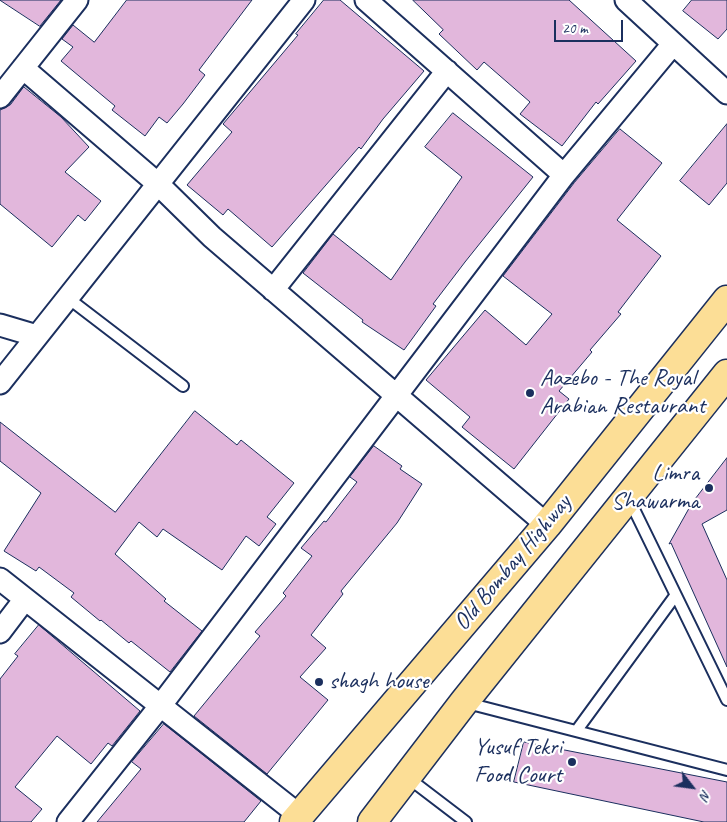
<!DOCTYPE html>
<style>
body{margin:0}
#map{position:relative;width:727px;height:822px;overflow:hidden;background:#fff;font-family:Caveat,sans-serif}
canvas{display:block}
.north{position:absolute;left:667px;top:762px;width:50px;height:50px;-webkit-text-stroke:4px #fff;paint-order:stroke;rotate:120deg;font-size:14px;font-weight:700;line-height:20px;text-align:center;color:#1b2f5e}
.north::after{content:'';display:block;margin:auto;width:18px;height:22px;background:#1b2f5e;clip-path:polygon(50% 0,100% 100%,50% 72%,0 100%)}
.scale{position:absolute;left:554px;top:20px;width:69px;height:22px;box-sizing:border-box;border:2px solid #1b2f5e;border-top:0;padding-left:6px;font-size:15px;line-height:18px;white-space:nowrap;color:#1b2f5e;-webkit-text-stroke:4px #fff;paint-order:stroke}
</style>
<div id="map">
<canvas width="727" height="822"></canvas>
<div class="north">N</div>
<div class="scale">20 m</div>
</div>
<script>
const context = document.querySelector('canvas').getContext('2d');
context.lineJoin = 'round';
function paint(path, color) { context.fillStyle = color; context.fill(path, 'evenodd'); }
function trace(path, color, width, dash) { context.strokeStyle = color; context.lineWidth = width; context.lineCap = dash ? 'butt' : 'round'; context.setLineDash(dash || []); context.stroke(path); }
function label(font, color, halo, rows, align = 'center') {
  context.font = font + ' Caveat,sans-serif'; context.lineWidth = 4.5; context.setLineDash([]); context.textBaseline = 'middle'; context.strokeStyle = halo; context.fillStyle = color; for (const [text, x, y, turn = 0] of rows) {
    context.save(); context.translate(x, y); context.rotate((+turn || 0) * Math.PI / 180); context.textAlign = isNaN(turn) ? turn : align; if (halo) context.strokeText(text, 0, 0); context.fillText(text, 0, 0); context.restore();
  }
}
const building = new Path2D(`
 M0,0h61l-21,26z
 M127,0h125l-53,70 6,5 -22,29 -16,19 -8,-6 -14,19 -33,-26 3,-4 -54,-45 12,-14 -11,-8 11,-14 21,17z
 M324,0h16l84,71 -41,48 -22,30 -2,-2 -87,100 -44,-38 -5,6 -36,-30 45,-53 -9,-8 75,-89 -2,-1z
 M413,0h156l67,61 -38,43 -2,-2 -34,44 -42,-32 10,-12 -46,-40 -7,8 -38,-36 4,-4z
 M692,0h35v29l-9,10 -35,-28z
 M24,87l37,30 28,30 -24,25 36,29 -16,20 -7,-6 -26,32 -52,-43v-94l10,-5z
 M453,113l80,64 -68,85 -32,42 3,2 -32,44 -42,-28 1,-2 -60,-47 30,-39 58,46 71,-103 -37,-30z
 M727,124v59l-18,22 -29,-24z
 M620,129l42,34 -45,57 44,36 -43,56 3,2 -31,36 2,2 -33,39 10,8 -55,70 -52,-42 8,-10 -44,-37 59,-70 41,35 26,-31 -49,-38 71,-93z
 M195,411l42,34 4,-5 53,43 -27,34 9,7 -17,22 -13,-10 -24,34 -59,-41 -6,8 -18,-15 -24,32 51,45 -2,2 38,30 -32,41 -39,-31 -2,2 -28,-23 -1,1 -29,-24 3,-4 -35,-26 -3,4 -32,-20 37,-58 -41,-32v-39l115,90z
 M374,446l28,20 -2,3 22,15 -25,39 -56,68 2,3 -32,41 15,13 -26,29 28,23 -61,74 -73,-58 66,-80 -5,-4 31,-36 -3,-3 29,-37 -11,-8 23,-27 2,1 31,-40 -7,-5z
 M727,458v52l-25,14 25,56v87l-56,-124 -2,1 23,-41z
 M39,625l101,86 -28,35 -4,-3 -17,21 -34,-28 -42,51 27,22 -11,13h-31v-143l18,-23 -3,-2z
 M164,724l97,77 -17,21h-147l44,-53 -9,-7z
 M524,742l203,40v40h-23l-190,-40z`);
const lane = new Path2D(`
 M68,298l115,88
 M629,499l98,201
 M467,703l260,67
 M577,730l98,-134
 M407,777l59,45`);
const street = new Path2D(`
 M366,0l198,175
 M626,0l101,93
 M23,68l135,116 54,53 335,288
 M0,97l77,-97
 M273,290l174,-219
 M0,325l37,11
 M0,383l304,-383
 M0,579l299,236
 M0,632l25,-33
 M68,822l93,-117 403,-530 109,-131`);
const primary = new Path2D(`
 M294,822l253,-297 180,-225
 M372,822l92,-120 263,-328`);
const markers = [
 [530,393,5,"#1b2f5e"],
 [709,488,5,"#1b2f5e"],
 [319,682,5,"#1b2f5e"],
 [572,762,5,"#1b2f5e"]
];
const poiNames = [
 ["Aazebo - The Royal",540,379],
 ["Arabian Restaurant",540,407],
 ["Limra",699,474,"right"],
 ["Shawarma",699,502,"right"],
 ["shagh house",329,682],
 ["Yusuf Tekri",562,748,"right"],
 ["Food Court",562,776,"right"]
];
const streetNames = [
 ["Old Bombay Highway",513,563,-50]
];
paint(building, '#e2b7dc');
trace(building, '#1b2f5e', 1);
trace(lane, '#1b2f5e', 14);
trace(street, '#1b2f5e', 25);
trace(primary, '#1b2f5e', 31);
trace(lane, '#fff', 10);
trace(street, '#fff', 21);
trace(primary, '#fcde96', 28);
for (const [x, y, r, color] of markers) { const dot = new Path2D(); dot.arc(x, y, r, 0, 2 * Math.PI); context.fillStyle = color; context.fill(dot); trace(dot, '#fff', 2); }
label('24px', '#1b2f5e', '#fff', poiNames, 'left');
label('24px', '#1b2f5e', '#fff', streetNames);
</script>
